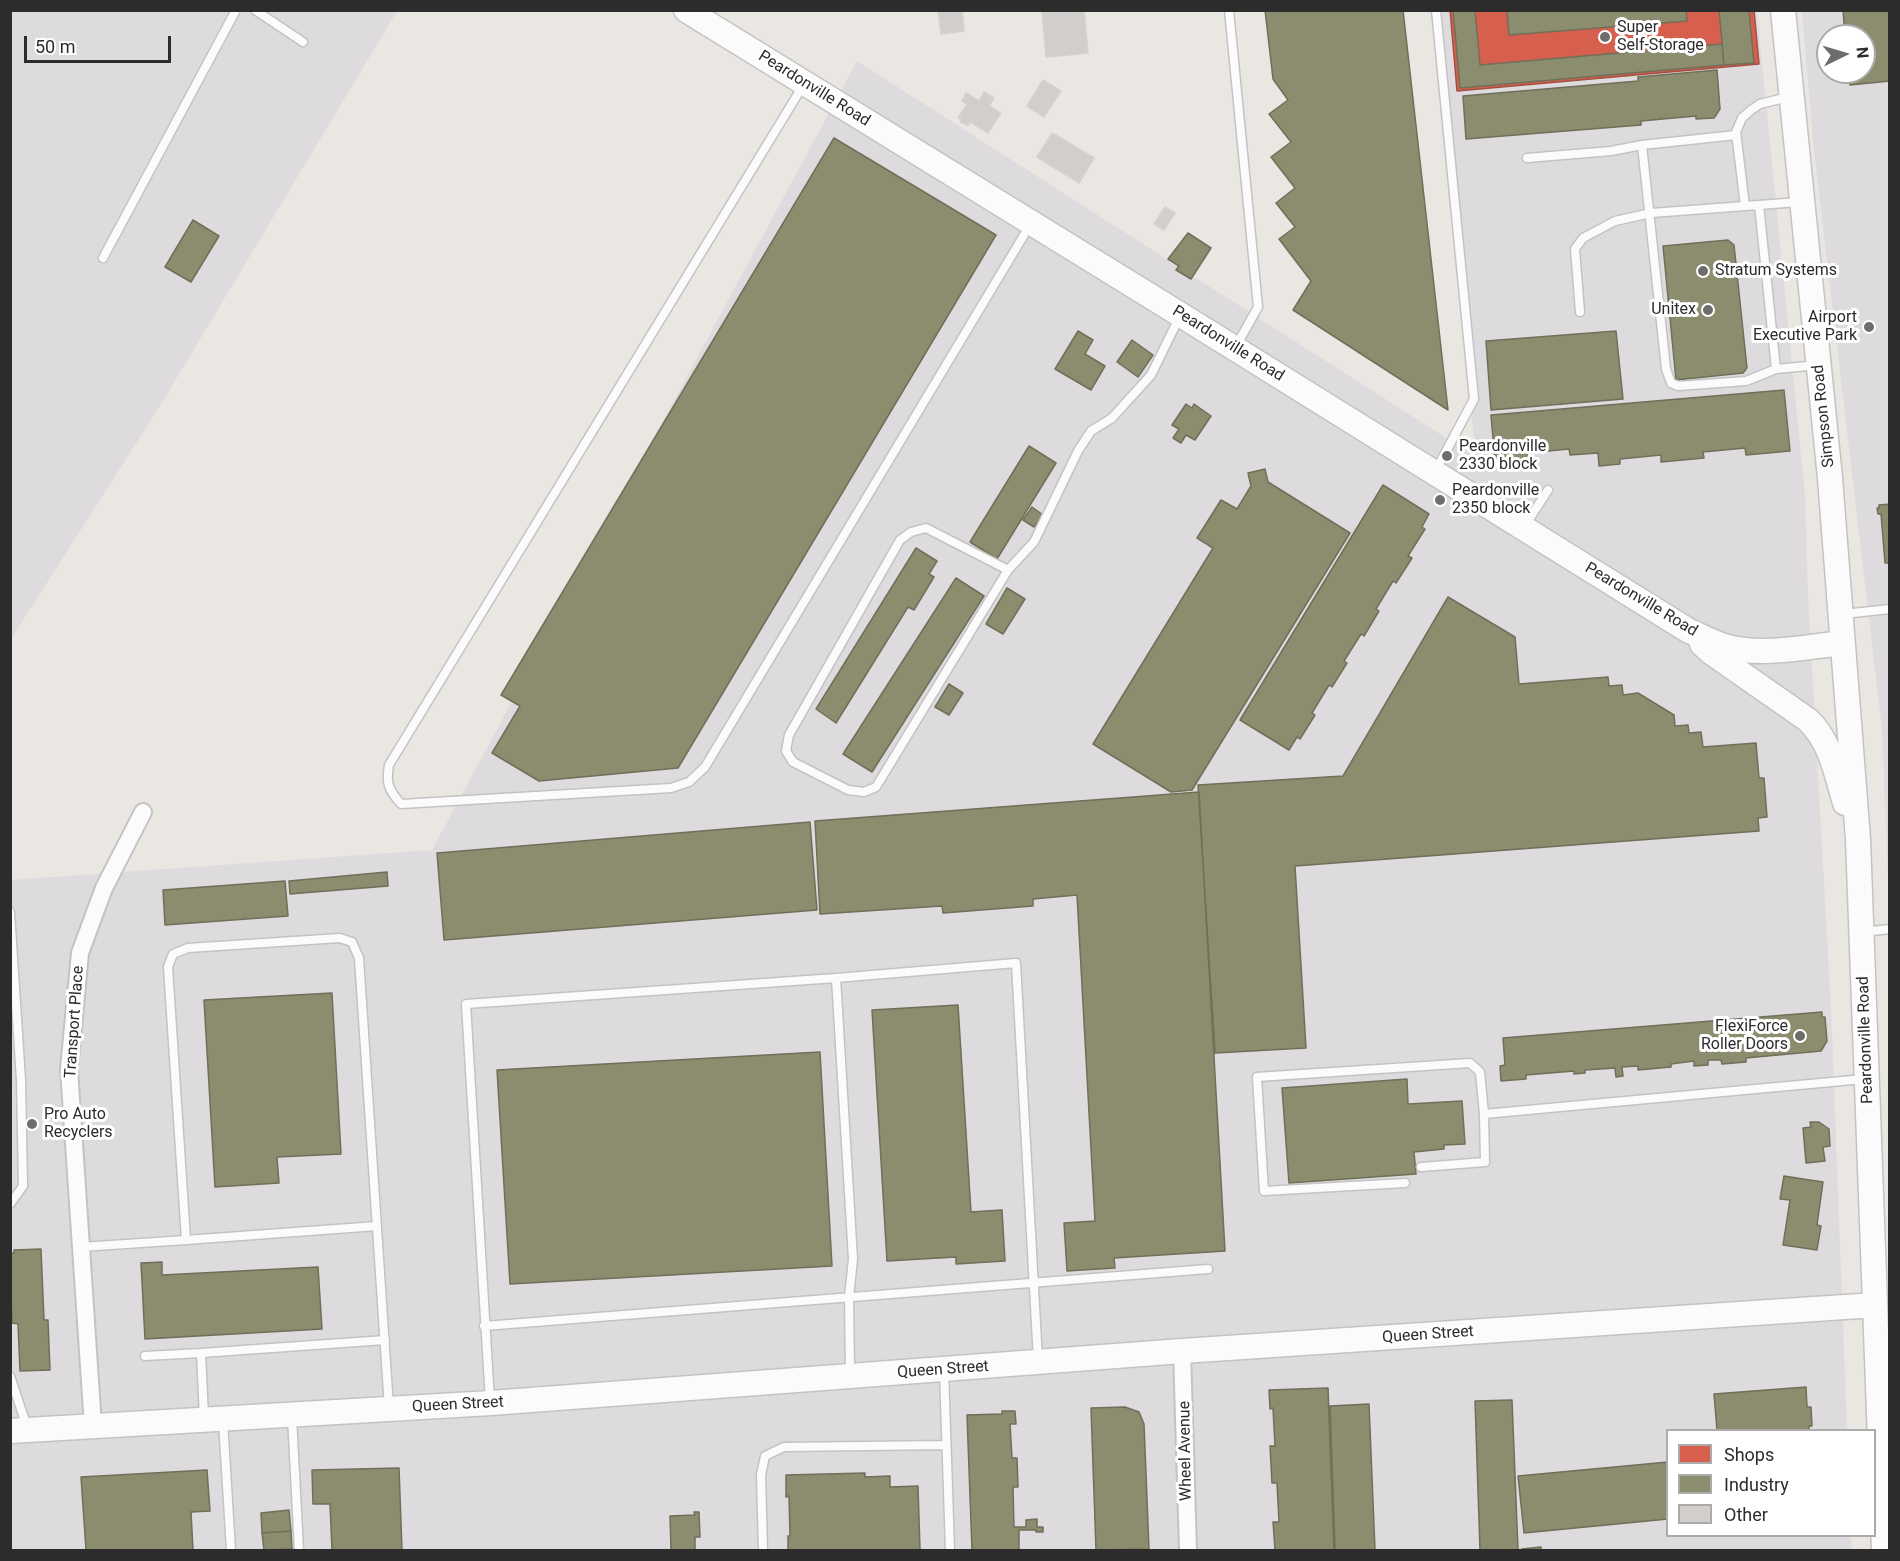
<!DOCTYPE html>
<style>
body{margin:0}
#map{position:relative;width:1900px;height:1561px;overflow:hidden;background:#eae6e2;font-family:Roboto,sans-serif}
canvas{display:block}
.frame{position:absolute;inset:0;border:12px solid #2c2c2c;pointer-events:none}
.legend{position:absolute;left:1666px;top:1429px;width:210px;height:108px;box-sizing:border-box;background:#fff;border:2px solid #ababab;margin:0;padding:8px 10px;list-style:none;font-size:18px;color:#2c2c2c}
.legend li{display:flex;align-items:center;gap:12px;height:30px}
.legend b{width:30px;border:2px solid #ababab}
.north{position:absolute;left:1816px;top:24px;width:60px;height:60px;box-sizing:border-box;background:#fff;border:2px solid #ababab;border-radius:50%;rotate:85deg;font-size:16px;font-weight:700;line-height:24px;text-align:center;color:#2c2c2c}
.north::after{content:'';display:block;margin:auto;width:21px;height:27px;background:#6e6d6c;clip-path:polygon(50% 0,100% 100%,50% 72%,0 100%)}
.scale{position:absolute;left:24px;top:36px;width:147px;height:27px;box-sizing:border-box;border:3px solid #2c2c2c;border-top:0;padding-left:8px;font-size:18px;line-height:21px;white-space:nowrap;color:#2c2c2c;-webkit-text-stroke:4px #fff;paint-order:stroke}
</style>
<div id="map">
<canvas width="1900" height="1561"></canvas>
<div class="frame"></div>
<ul class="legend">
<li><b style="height:16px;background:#d6604d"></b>Shops</li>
<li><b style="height:16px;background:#8c8c6e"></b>Industry</li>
<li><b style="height:16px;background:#d1cecb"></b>Other</li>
</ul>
<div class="north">N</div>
<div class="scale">50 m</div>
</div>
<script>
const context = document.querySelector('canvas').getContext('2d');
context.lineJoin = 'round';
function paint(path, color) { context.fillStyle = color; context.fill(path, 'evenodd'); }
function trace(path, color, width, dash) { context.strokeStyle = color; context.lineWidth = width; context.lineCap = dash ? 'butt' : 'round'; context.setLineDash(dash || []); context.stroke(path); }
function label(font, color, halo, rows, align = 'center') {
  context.font = font + ' Roboto,sans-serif'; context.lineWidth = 6; context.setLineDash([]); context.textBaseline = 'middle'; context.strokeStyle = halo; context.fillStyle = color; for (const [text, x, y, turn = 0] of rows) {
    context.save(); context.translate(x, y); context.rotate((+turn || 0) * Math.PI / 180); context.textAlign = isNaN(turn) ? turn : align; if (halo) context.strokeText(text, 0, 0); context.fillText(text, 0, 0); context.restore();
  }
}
const industrial = new Path2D(`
 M11,11h386l-239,398 -147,230z
 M1431,11h326l48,486 3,98 23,413 16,422h-179v106h183l1,14h-1841v-670l421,-30 425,-789 619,396z
 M1802,11h87v894l-7,-176 -68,-579zM1828,36h36v36h-36z`);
const shops = new Path2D(`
 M1450,10h304l5,54 -302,27z`);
const industry = new Path2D(`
 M1265,10h138l45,400 -155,-100 18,-29 -32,-42 16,-12 -19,-24 19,-15 -24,-31 20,-15 -22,-28 19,-14 -15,-21z
 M1453,10h22l5,55 242,-21 2,21 -264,23z
 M1507,10h179l1,11 -178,14z
 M1719,10h30l5,53 -30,2z
 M1843,10h47v71l-40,4 -2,-13h16v-36h-19z
 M1717,70l3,39 -6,9 -18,1v-3l-55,5v4l-175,14 -3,-43 175,-15v-4z
 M834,138l162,97 -318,533 -139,13 -47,-28 28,-47 -19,-11z
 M193,220l26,16 -28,46 -26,-15z
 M1188,233l23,15 -20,31 -15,-9 3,-4 -11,-7z
 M1728,240l6,5 13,123 -4,5 -67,7 -13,-134z
 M1078,331l15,9 -8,14 20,12 -14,24 -36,-21z
 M1616,331l7,68 -132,11 -5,-69z
 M1132,340l21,15 -15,22 -21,-15z
 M1784,390l6,61 -44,4 -1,-7 -42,4 1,6 -43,4v-7l-41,4v5l-21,2 -1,-13 -28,2 -1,-6 -42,4 1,5 -33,3 -4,-46z
 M1186,404l6,4 2,-4 17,12 -16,24 -9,-5 -5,8 -8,-5 6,-9 -7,-4z
 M1029,446l27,17 -59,96 -27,-17z
 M1265,469l3,13 82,51 -158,257 -21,2 -78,-48 120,-196 -16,-10 24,-38 16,9 14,-23 -3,-13z
 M1383,485l46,29 -7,13 3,2 -17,27 4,2 -16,25 -3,-2 -17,28 3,2 -15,25 -3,-2 -17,27 3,2 -15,24 -3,-2 -17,28 3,2 -15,24 -3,-2 -8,13 -49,-30z
 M1890,504v59h-5l-4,-49h-3l-1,-6h2v-3z
 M1032,507l11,8 -9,12 -11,-7z
 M916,548l21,13 -8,13 5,3 -20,33 -6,-3 -72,116 -20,-14z
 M956,578l28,18 -112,176 -29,-18z
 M1007,588l18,11 -22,35 -17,-10z
 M1448,597l67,40 4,47 89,-7 1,9 13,-1 1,10 15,-2 36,22 1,11 13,-1 1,8 12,-1 2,15 53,-4 3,35h5l3,39 -9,1 1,13 -464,35 11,182 -91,5 -17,-268 145,-9z
 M949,684l14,9 -14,22 -14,-8z
 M1199,792l26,459 -111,7 1,10 -48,3 -3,-48 31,-2 -18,-326 -44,4v7l-90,7 -1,-7 -122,8 -5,-93z
 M810,822l7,88 -373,30 -7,-87z
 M387,872l1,14 -98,8 -1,-13z
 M285,881l3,35 -123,9 -2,-35z
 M332,993l9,161 -64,3 2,26 -64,4 -11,-187z
 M958,1005l13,207 31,-2 3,51 -49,3v-7l-69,4 -15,-251z
 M1822,1012v5h3l2,24 -6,10 -75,7v4l-24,2 -1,-4h-13v5l-14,1v-5l-23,3v3l-33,3v-4l-16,1 1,9 -7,1 -1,-9 -30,2v3l-11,1v-3l-48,4v4l-25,2 -1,-15 5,-1 -2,-27z
 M820,1052l12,214 -322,18 -13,-214z
 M1407,1079l1,25 54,-3 3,43 -21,1v4l-30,3 2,22 -127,9 -7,-95z
 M1810,1122h9l10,7 1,17 -7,1 2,14 -19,2 -3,-35 8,-1z
 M1784,1176l39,6 -6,43 4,1 -4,24 -34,-5 7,-45 -10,-1z
 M41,1249l3,71h4l2,50 -30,1 -2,-47 -6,-1 -2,-70h4v-3z
 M162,1262v13l156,-8 4,62 -177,10 -4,-76z
 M1806,1387l1,20h4l1,19h-3v4h-92l-3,-36z
 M1328,1388l6,162h-59l-2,-28h6l-2,-39h-5l-2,-37h5l-2,-38 -3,1 -1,-19z
 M1512,1400l6,150h-38l-5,-149z
 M1369,1404l6,146h-40l-5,-144z
 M1125,1407l14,5 5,12 5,125 -53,1 -5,-142z
 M1002,1411h13l1,13h-6l2,34h5l1,29h-5l1,40h12v-7l11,-1v8h6v5h-7v-2h-17v20h-47l-5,-135 35,-1z
 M1668,1462v57l-144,14 -6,-57z
 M399,1468l3,82h-70l-2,-46h-17l-1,-34z
 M207,1470l3,41 -19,1 2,38h-107l-5,-73z
 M865,1473v4l25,-1v11l28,-1 2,64h-132v-14h2l-1,-40 -3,1v-22z
 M289,1510l2,21 -29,2 -1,-20z
 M694,1512h5l1,25h-5v13h-24l-1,-34 25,-1z
 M291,1531l1,18 -28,1 -2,-17z
 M1541,1547v3h-19v-1z`);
const building = new Path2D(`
 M938,10h24l2,21 -23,3z
 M1042,10h42l4,43 -42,4z
 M1043,80l18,11 -17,26 -17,-11z
 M984,92l10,6 -5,8 12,7 -13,20 -18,-11 -2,3 -8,-3 2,-2 -4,-2 9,-14 -5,-3 4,-8 13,8z
 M1052,133l42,25 -15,25 -42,-26z
 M1165,207l10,6 -11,17 -10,-6z`);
const lane = new Path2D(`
 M255,10l48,32
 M1229,10l29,297 -23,41
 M804,84l-415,681c-3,19 -1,24 12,39l270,-16 18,-6 16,-15 325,-542
 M1736,135l-94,10 24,224 5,14 7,3 68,-5 30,-12
 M1527,158l84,-7 31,-6
 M1759,205l17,164 42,-4
 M1745,206l-9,-74 6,-14 9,-8 9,-6 28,-7
 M103,258l133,-248
 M1580,312l-5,-63 8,-11 32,-17 36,-8 148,-11
 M1435,472l39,-73 -38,-389
 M1524,527l24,-37
 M1008,570l-82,-42 -15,4 -11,8 -111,195 -3,16 7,11 55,28 16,2 12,-5 132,-217 26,-28 44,-91 13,-20 21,-13 39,-43 28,-57
 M1844,614l46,-5
 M10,912l11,168 2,106 -13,18
 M1863,932l27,-3
 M836,978l17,281 -4,38 1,76
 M1421,1167l64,-5 -1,-48
 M1405,1183l-141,8 -7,-114 213,-14 10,9 4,42 380,-35
 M186,1240l191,-14
 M81,1247l105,-7 -18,-273 5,-13 15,-6 152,-10 12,4 7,16 30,450
 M484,1326l724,-57
 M145,1356l56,-3
 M944,1370l6,180
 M10,1376l17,51
 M490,1401l-24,-397 370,-26 180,-15 22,397
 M204,1417l-3,-64 184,-13
 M292,1417l7,133
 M223,1421l8,129
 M763,1550l-2,-75 4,-19 19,-9 161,-2`);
const street = new Path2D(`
 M1182,1351l6,199
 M93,1426l-24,-357 11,-116 24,-65 39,-76`);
const secondary = new Path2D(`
 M686,10l495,305 508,316c12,5 23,11 35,15 37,11 81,1 118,-3
 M1783,10l47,468 28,361 26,711
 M1702,644l10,9 96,67c23,22 28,53 37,83
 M10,1431l481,-28 691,-52 693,-46`);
const markers = [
 [1605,37,6,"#6e6d6c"],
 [1703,271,6,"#6e6d6c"],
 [1708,310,6,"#6e6d6c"],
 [1869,327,6,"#6e6d6c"],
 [1447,456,6,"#6e6d6c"],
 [1440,500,6,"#6e6d6c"],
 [1800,1036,6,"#6e6d6c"],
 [32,1124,6,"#6e6d6c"]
];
const poiNames = [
 ["Super",1617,28],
 ["Self-Storage",1617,46],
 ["Stratum Systems",1715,271],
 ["Unitex",1696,310,"right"],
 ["Airport",1857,318,"right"],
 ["Executive Park",1857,336,"right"],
 ["Peardonville",1459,447],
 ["2330 block",1459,465],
 ["Peardonville",1452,491],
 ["2350 block",1452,509],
 ["FlexiForce",1788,1027,"right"],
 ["Roller Doors",1788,1045,"right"],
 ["Pro Auto",44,1115],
 ["Recyclers",44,1133]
];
const streetNames = [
 ["Peardonville Road",814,89,32],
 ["Peardonville Road",1228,344,32],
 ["Simpson Road",1824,416,-96],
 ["Peardonville Road",1641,600,31],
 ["Transport Place",75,1022,-86],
 ["Peardonville Road",1866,1040,-92],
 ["Queen Street",1428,1335,-4],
 ["Queen Street",943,1370,-4],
 ["Queen Street",458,1405,-3],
 ["Wheel Avenue",1186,1451,-91]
];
paint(industrial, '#dddbdd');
paint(shops, '#d6604d');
trace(shops, '#a35043', 1.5);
paint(industry, '#8c8c6e');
trace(industry, '#6f6f5a', 1.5);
paint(building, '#d1cecb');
trace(building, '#d5d2ce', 1.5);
trace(lane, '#c4c3c3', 11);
trace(street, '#c4c3c3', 20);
trace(secondary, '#c4c3c3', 27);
trace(lane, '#fcfbfb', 8);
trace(street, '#fcfbfb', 16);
trace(secondary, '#fcfbfb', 24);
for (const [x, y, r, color] of markers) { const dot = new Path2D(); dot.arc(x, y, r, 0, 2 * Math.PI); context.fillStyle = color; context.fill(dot); trace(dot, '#fff', 2); }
label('16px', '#2c2c2c', '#fff', poiNames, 'left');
label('16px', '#2c2c2c', '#fff', streetNames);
</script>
